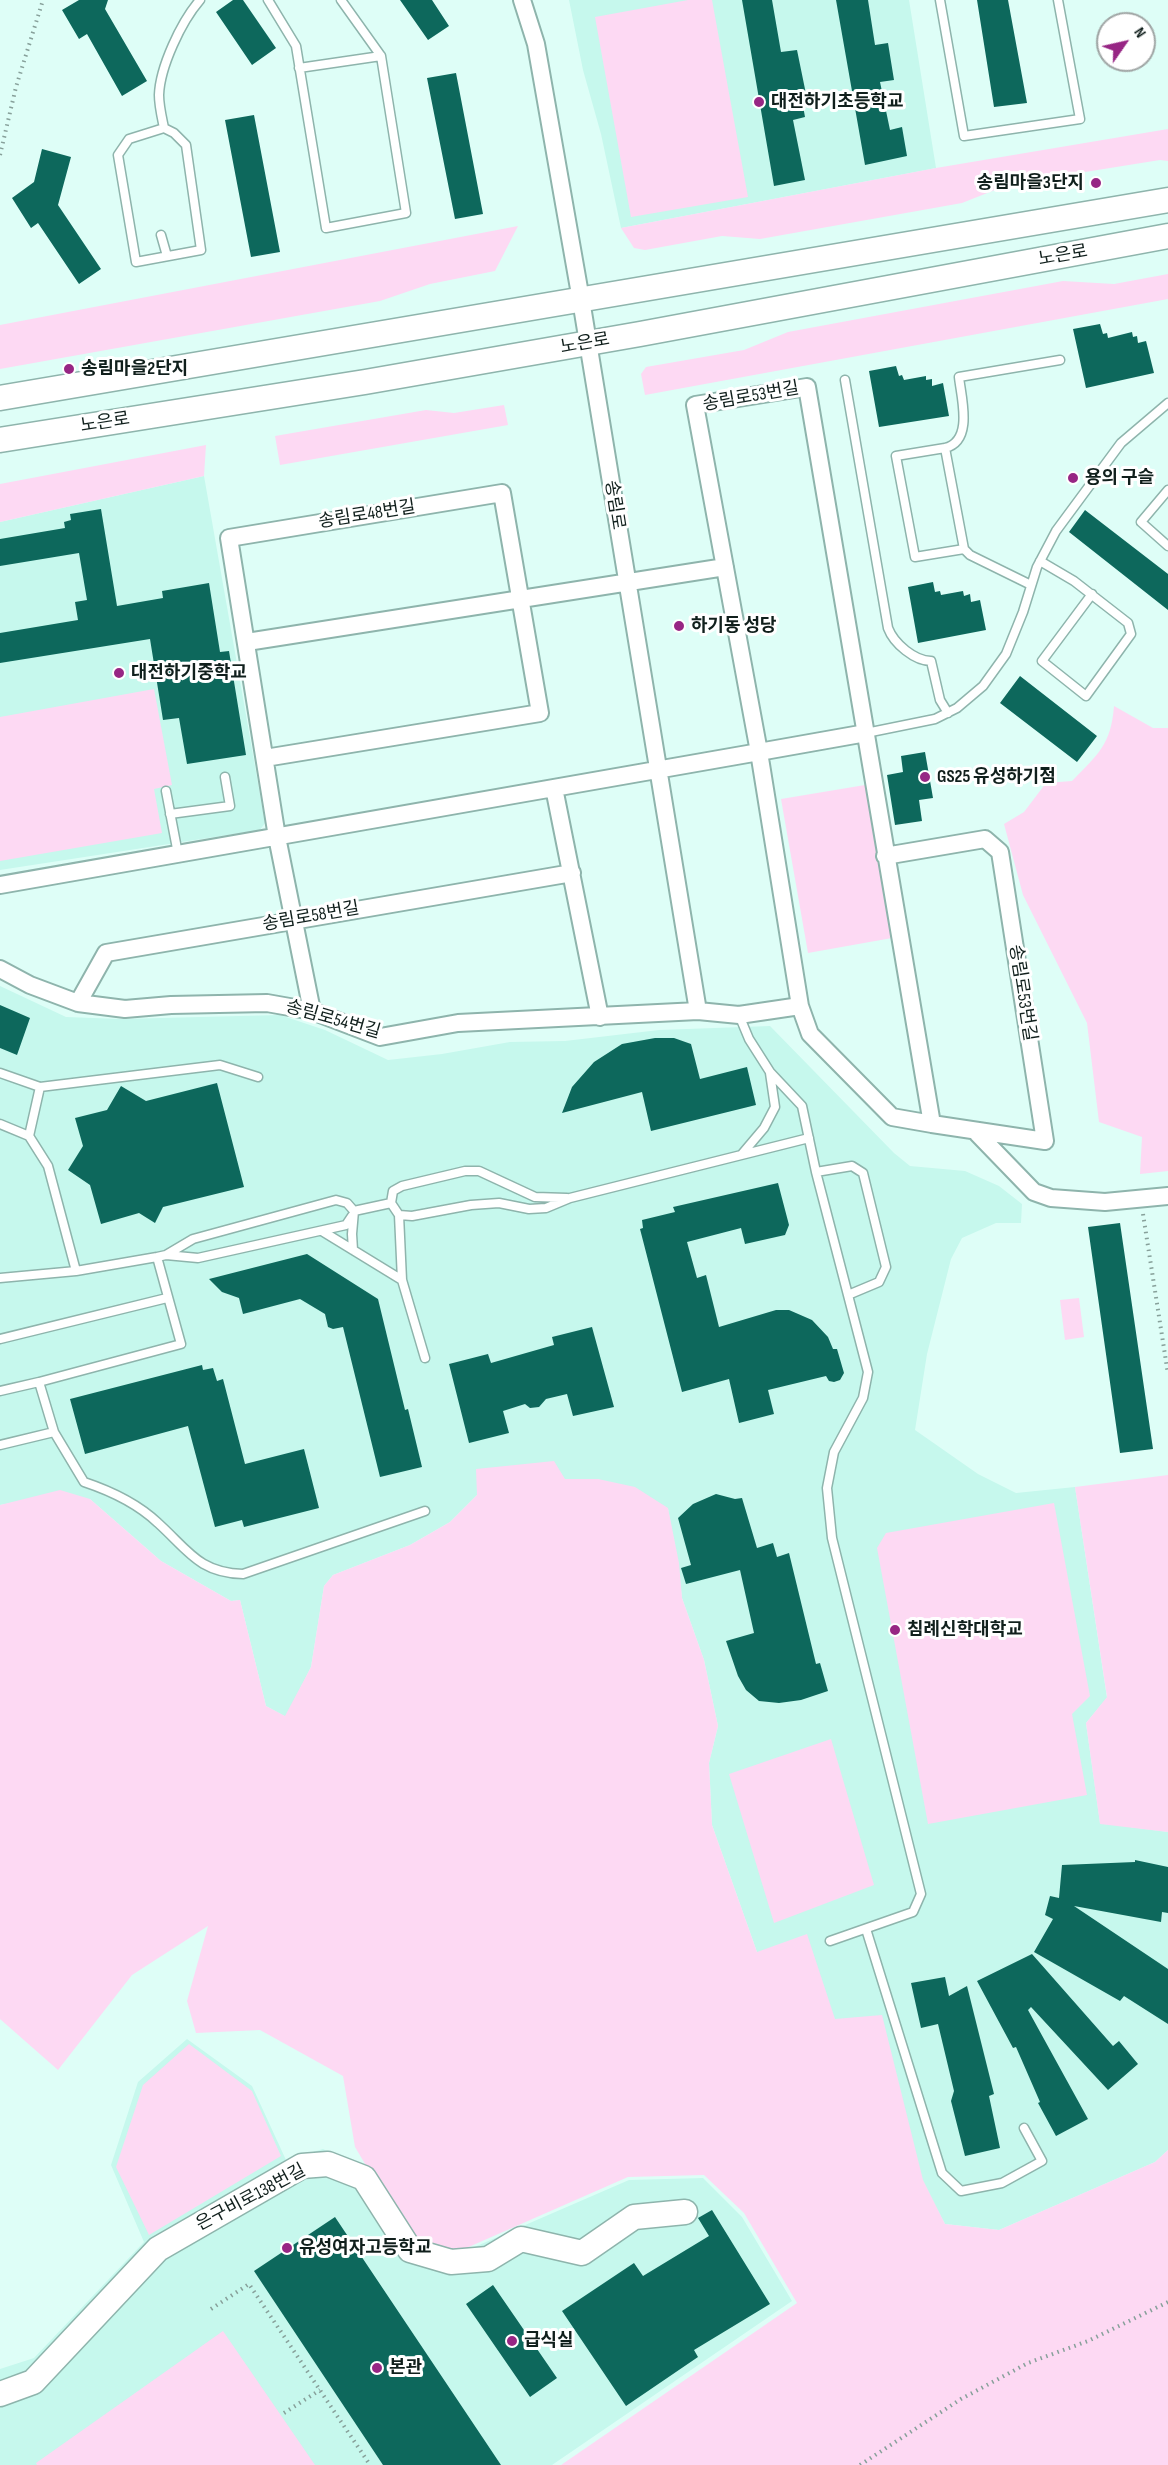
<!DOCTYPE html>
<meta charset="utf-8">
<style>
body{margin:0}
#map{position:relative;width:1168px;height:2465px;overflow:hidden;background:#defef7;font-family:"Sofia Sans Condensed",sans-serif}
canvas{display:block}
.north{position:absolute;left:1096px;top:12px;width:60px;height:60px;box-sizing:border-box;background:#fff;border:2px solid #9fa5a4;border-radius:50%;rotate:56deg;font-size:16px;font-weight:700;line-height:24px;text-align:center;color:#101f1c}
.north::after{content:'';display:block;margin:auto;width:21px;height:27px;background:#972684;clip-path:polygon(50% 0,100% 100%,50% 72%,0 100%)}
</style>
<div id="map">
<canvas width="1168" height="2465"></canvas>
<div class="north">N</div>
</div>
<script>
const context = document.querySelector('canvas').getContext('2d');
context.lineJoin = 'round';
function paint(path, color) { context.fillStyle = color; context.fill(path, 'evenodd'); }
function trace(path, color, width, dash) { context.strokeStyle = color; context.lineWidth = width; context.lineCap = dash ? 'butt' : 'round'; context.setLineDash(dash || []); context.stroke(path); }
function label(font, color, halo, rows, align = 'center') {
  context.font = font + ' "Sofia Sans Condensed","Noto Sans KR",sans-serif'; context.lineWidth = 6; context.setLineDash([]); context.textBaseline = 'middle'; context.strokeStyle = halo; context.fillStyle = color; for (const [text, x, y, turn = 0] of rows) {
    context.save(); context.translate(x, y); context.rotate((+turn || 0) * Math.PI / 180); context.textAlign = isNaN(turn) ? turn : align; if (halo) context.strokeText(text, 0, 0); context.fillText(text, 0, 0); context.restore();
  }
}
const built = new Path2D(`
 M569,0h340l27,168 -315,60 -20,-94 -18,-64z
 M204,476l61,347 -5,7 -260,40v-348z
 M0,986l66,31 55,2 159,-4 45,15 63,30 54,-6 68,-12 55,-1 94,-11 111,-4 124,127 16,13 55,5 34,15 23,18 -1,19h-25l-34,15 -11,21 -24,95 -12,76 63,44 38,19 59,-6 32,211 -21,25 14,100 68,9v318l-13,12 -156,68 -54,-6 -110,-205 -78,-67 -45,-127 -3,-62 9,-37 -14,-66 -22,-62 -4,-35 -10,-54 -70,-30h-33l-88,16 -27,27 -40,23 -77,30 -9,11 -13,81 -25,50 -20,-11 -26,-106 -9,1 -70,-40 -71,-62 -68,2 -22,4z
 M187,2039l65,47 34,74 37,-11 39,19 47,71 47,16 173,-75 74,-2 39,39 50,84 -240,164h-552v-96l34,-11 110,-116 -33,-77 27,-83z`);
const green = new Path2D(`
 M688,0h24l36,197 -117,20 -36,-200z
 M1168,129v32l-8,-1 -150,24 -48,19 -202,36 -38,-3 -77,14 -11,-2 -13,-20 315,-60z
 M518,226l-23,45 -65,13 -50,17 -380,68v-44z
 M1168,274v25l-523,96 -4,-21 5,-7 98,-17 44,-18 275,-51 51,3z
 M504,405l4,20 -228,40 -5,-29 151,-26 28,3z
 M206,445l-2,31 -204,46v-38z
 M154,689l18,96 -18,4 8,44 -162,28v-144z
 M1114,706l39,22h15v443l-28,3 2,-37 -43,-15 -12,-99 -64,-128 -19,-71 20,-12 22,-29 26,-2c26,-27 39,-36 42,-75z
 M865,785l27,153 -84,15 -27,-154z
 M1079,1298l5,39 -19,3 -5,-40z
 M554,1461l11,18h33l37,8 33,21 11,55 3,35 22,62 14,66 -9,37 3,62 45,127 50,-18 28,85 47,-4 41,165 22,44 54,6 156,-68 13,-12v315h-607l236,-162 -53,-90 -40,-38 -76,2 -173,76 -47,-17 -53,-89 -12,-71 -83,-46 -64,3 -9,-32 21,-75 -76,49 -74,95 -58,-51v-514l60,-15 30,9 71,62 70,40 9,-1 26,106 19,10 26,-49 13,-81 9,-11 77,-30 40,-23 27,-27 -1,-26z
 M1168,1475v357l-68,-8 -14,-101 21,-26 -32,-210z
 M1054,1503l36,193 -18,18 15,81 -159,29 -51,-276 9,-15z
 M831,1739l43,146 -100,38 -45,-149z
 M189,2044l63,47 29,65 -132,79 -33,-68 27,-82z
 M223,2331l92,134h-278l-1,-2z`);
const building = new Path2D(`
 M79,0h29l-3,9 42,72 -25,15 -35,-62 -8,5 -17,-29z
 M233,0h10l33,48 -24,17 -36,-53z
 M400,0h32l17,26 -21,14z
 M742,0h30l9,52 16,-2 9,44 -5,1 4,22 -12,3 12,60 -31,6z
 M836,0h32l7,45 13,-2 6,37 -14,2 10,48 12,-3 5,29 -42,9z
 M977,0h31l19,103 -33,4z
 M456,73l27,141 -28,5 -28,-141z
 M254,115l26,137 -29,5 -26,-137z
 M42,149l29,8 -13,48 43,64 -22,15 -41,-61 -7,5 -19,-30 22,-16z
 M1100,324l3,10 4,-1 1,5 24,-6 1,5 4,-1 1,7 8,-2 8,32 -68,15 -13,-59z
 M896,366l3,10 3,-1 2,5 22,-4v4l6,-1v7l11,-3 6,33 -70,11 -10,-56z
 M101,509l16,97 46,-8 -1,-7 47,-8 11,69 9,-1 17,104 -59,9 -8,-46 -16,2 -13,-81 -150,24v-30l78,-13 -3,-18 12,-2 -8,-47 -79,13v-27l65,-11 -1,-6 7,-2 -1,-6z
 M1085,510l83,64v36l-99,-78z
 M933,582l2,10 5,-1 1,4 22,-4 1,5 6,-2 1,8 9,-2 6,30 -68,13 -10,-56z
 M1020,676l77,60 -20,26 -77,-59z
 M925,752l8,46 -14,2 3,21 -27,4 -8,-50 16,-3 -2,-16z
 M0,1005l30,13 -13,37 -17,-7z
 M655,1038h19l17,6 9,35 47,-12 9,38 -105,26 -9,-39 -80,21 10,-26 22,-25 28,-18z
 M217,1083l27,104 -81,20 -8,16 -16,-10 -38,11 -11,-39 -22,-15 15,-24 -8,-28 32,-8 14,-24 25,15z
 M778,1183l11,42 -4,10 -40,9 -4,-16 -54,14 10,36 9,-3 13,52 57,-17h13l23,10 16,17 5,12h4l7,24 -4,7 -6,2 -5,-1 -3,-5 -58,14 6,24 -35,9 -10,-44 -47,13 -42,-163 3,-1 -1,-8 33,-8 -2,-5z
 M1120,1223l33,226 -33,4 -32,-226z
 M307,1254l71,45 27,111 3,-1 14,58 -42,10 -37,-150 -10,2 -5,-2 -3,-13 -25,-15 -57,15 -4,-16 -17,-6 -13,-13z
 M592,1327l22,80 -41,9 -6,-22 -21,5 -7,8 -9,1 -5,-4 -22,7 6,22 -40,10 -20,-79 39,-10 3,9 63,-18 -2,-8z
 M202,1365l1,5 10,-2 4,13 6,-2 22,85 59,-15 15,59 -75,19 -2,-7 -27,7 -27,-101 -103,28 -15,-55z
 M716,1494l19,5 7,-1 15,50 16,-5 4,14 12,-4 27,111 4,-1 8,28 -27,9 -22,3 -20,-2 -13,-11 -8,-14 -12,-35 28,-8 -14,-63 -54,14 -5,-16 10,-3 -13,-47 15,-14z
 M1135,1860l33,7v46l-6,-1 -1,10 -87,-16 94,63v55l-44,-28 -4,5 -86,-49 19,-33 -8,-4 5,-19 9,2 3,-33 73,-3z
 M1032,1954l81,92 6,-5 19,23 -30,26 -77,-83 -3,3 60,109 -32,17 -18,-33 2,-1 -24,-55 -3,1 -36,-67z
 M945,1977l4,19 18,-10 27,108 -5,2 11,52 -35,8 -14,-55 3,-10 -16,-67 -17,4 -10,-45z
 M712,2210l58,94 -76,46 4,7 -72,49 -64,-95 72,-48 9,13 66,-40 -11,-18z
 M335,2217l166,248h-118l-129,-194z
 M493,2285l64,93 -27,19 -64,-93z`);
const path = new Path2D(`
 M0,155l16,-68 27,-87
 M1143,1214l25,160
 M211,2309l38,-25 121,181
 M284,2413l36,-23
 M860,2465l101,-66 67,-36 60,-22 80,-39`);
const lane = new Path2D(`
 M268,0l28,46 30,182 80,-15 -25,-157 -40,-56
 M940,0l24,136 116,-17 -22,-119
 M299,68l82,-12
 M164,128l10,5 12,12 15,105 -65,12 -18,-107 11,-16z
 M164,128c-2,-10 -5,-22 -5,-33 1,-28 22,-73 41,-95
 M161,235l6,21
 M845,380l43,248c6,16 27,33 43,33l9,39 8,13
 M945,448l-49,8 19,101 49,-8
 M1168,490l-27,32 27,24
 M1040,561l34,20 54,42 3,11 -45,62 -44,-35 50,-67
 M1031,585l-61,-30 -6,-6 -19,-101c29,-7 16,-51 14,-71l101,-17
 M866,733l69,-14 22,-11 26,-22 23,-32 17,-42 14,-45 19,-36 65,-88 47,-40
 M166,791l12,63
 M170,814l60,-8 -5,-29
 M739,1015l10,24 21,33 32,34 14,66 52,200 -5,26 -29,54 -7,36 5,50 89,356 -8,18 -83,29
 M0,1073l40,14
 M0,1124l29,12
 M742,1154l22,-26 11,-21 -5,-34
 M816,1172l36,-6 11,7 23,94 -7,15 -31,13
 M354,1211l37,-8
 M399,1215l13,1 59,-11 28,-2 30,6 17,-1 24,-10 239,-60
 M322,1231l80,49
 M166,1255l32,3 148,-33 6,-9
 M157,1257l24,87 -142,38 15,50 30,50c27,9 53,21 74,41 30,27 41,50 85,51l182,-63
 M76,1271l-28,-105 -19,-30 11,-49 180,-22 38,12
 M0,1278l76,-7 81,-14 9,-2 27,-16 143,-39 11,3 7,8 -2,23 1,16
 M0,1339l167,-41
 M425,1358l-23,-78 -3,-65 -8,-12 2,-12 9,-5 63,-15h14l56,26 32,1
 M0,1391l39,-9
 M0,1445l54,-13
 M866,1929l76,244 19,18 41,-8 40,-22 -18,-33`);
const street = new Path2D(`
 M522,0l14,44 45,256 117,711
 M247,642l478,-75
 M265,758l275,-45 -38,-220 -273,45 48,299 35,174
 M554,788l46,229
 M885,856l100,-17 15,13 45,289 -113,-17
 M0,885l759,-133 -64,-347 112,-18 125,737 -40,-7 -82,-83 -10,-28 -61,9 -41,-4 -240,12 -78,14 -68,-26 -45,-8 -96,2 -46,4 -47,-6 -48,-18 -30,-16
 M78,1003l28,-50 466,-80
 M800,1006l-41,-254 107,-19
 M975,1131l59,61 17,6 54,4 63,-6`);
const secondary = new Path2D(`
 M0,398l1168,-198
 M0,440l365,-58 275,-48 528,-98
 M0,2394l33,-12 125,-133 144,-83 26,-2 36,14 46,72 41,12 37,-3 33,-20 61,14 52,-36 51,-5`);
const markers = [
 [759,102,6,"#972684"],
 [1096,183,6,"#972684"],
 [69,369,6,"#972684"],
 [1073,478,6,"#972684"],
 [679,626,6,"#972684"],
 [119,673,6,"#972684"],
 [925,777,6,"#972684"],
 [895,1630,6,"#972684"],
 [287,2248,6,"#972684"],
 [512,2341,6,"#972684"],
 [377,2368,6,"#972684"]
];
const poiNames = [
 ["대전하기초등학교",771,102],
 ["송림마을3단지",1084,183,"right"],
 ["송림마을2단지",81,369],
 ["용의 구슬",1085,478],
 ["하기동 성당",691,626],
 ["대전하기중학교",131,673],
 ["GS25 유성하기점",937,777],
 ["침례신학대학교",907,1630],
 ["유성여자고등학교",299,2248],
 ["급식실",524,2341],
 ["본관",389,2368]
];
const streetNames = [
 ["노은로",1063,256,-10],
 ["노은로",585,344,-10],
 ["송림로53번길",751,397,-10],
 ["노은로",105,423,-9],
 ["송림로",614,505,81],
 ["송림로48번길",367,515,-9],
 ["송림로58번길",311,917,-10],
 ["송림로53번길",1022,993,81],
 ["송림로54번길",333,1020,16],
 ["은구비로138번길",251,2198,-28]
];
paint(built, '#c6f8ed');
paint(green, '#fdd9f3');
paint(building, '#0d685c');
trace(lane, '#8eb4ac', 11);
trace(street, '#8eb4ac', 20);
trace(secondary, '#8eb4ac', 27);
trace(path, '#87a09a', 4, [1.5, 4.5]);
trace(lane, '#fff', 8);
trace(street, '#fff', 16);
trace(secondary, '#fff', 24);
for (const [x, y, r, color] of markers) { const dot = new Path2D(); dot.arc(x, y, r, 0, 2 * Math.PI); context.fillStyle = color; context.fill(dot); trace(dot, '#fff', 2); }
label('bold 18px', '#101f1c', '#fff', poiNames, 'left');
label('18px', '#101f1c', '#fff', streetNames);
</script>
